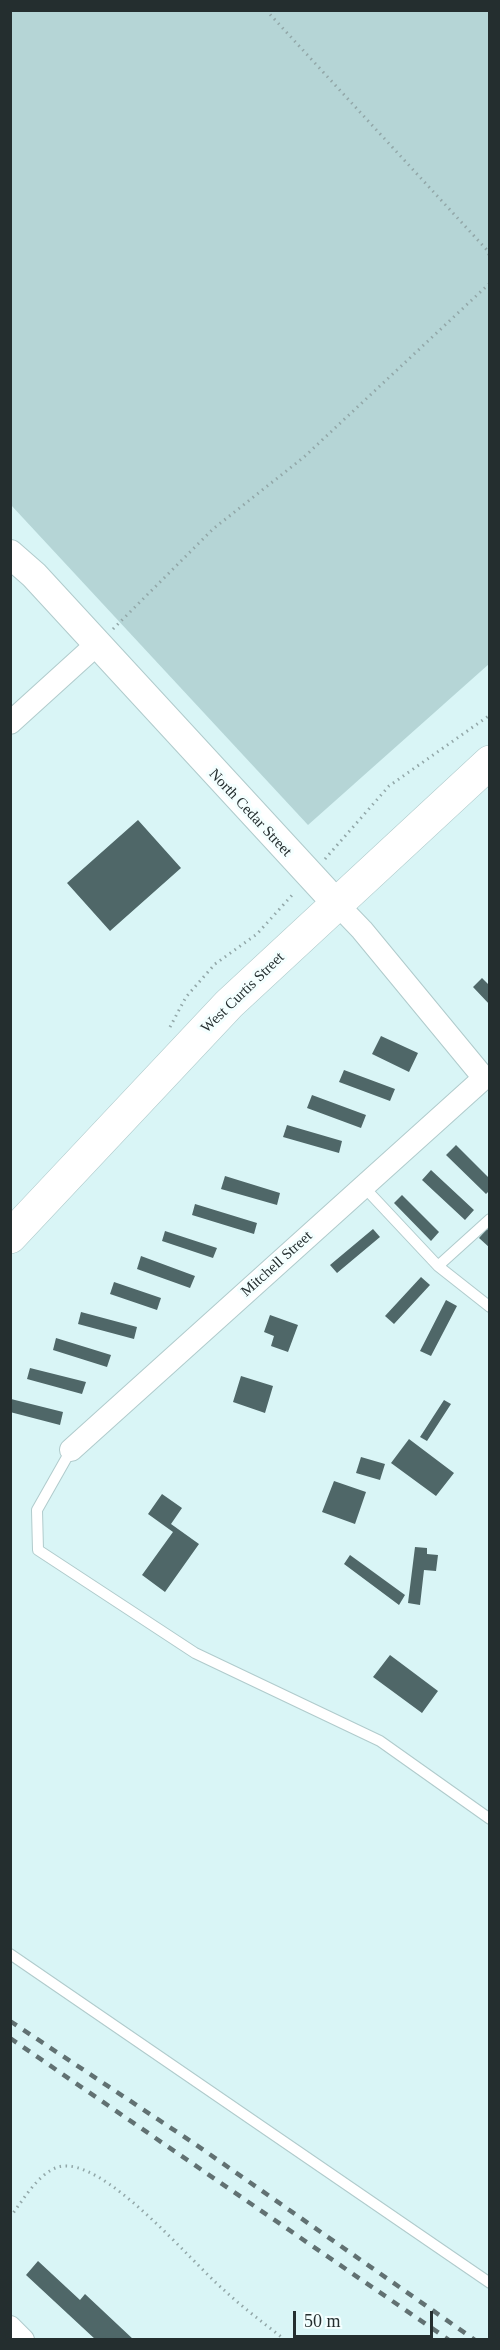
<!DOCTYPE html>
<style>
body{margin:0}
#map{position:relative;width:500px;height:2350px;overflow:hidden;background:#d9f5f6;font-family:Georgia,serif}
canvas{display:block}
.frame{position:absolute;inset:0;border:12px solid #242e2f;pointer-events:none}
.scale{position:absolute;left:293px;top:2311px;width:140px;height:27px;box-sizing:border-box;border:3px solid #242e2f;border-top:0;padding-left:8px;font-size:18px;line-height:21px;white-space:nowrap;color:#242e2f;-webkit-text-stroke:4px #f4ffff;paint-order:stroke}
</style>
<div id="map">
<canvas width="500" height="2350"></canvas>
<div class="frame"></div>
<div class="scale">50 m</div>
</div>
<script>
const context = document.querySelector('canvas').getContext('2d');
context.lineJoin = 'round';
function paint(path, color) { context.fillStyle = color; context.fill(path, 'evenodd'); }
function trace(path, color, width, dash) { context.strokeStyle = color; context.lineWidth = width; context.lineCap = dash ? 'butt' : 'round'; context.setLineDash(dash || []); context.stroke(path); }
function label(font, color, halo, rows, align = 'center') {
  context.font = font + ' Georgia,serif'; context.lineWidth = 6; context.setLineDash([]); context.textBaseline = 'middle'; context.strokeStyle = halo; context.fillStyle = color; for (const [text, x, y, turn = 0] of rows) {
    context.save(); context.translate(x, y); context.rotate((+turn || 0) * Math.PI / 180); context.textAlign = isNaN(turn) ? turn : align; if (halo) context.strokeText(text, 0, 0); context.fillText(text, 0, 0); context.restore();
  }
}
const green = new Path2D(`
 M10,11h479v653l-181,161 -297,-320z`);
const building = new Path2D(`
 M138,820l43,48 -71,63 -43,-48z
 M482,978l8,8v19l-17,-18z
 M381,1036l37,17 -9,19 -37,-18z
 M344,1070l51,19 -5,12 -51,-19z
 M312,1095l54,20 -5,13 -54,-20z
 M287,1125l55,16 -3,12 -56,-16z
 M456,1145l34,34v11l-4,4 -40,-39z
 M431,1170l43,40 -9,10 -43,-40z
 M225,1176l55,17 -3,12 -56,-16z
 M402,1195l37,37 -8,9 -37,-38z
 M195,1204l62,19 -3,11 -62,-19z
 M373,1229l7,8 -43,36 -7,-8z
 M487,1229l3,2v17l-11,-10z
 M165,1231l52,17 -4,10 -51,-17z
 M141,1256l54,20 -5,12 -53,-19z
 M421,1277l9,8 -36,39 -9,-8z
 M114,1282l47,16 -4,12 -47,-16z
 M446,1300l11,6 -26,50 -11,-5z
 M81,1312l56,15 -3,12 -56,-15z
 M270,1315l28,10 -10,27 -17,-6 3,-10 -10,-4z
 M56,1338l55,17 -4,12 -54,-17z
 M30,1368l56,14 -4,12 -55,-15z
 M241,1376l32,10 -8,27 -32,-11z
 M11,1399l52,13 -3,13 -50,-13z
 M444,1400l7,4 -24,37 -7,-4z
 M409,1439l45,34 -18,23 -45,-33z
 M361,1457l24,7 -5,16 -24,-7z
 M334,1481l32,11 -11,32 -33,-12z
 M162,1494l20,14 -11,16 28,20 -34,48 -23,-17 31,-43 -25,-18z
 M415,1547l12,1v6l11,1 -2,16 -12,-1 -4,35 -12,-2z
 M350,1555l55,40 -6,10 -55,-41z
 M390,1655l48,36 -16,22 -49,-36z
 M38,2261l42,39 5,-6 49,46h-38l-70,-65z`);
const path = new Path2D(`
 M266,10l221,240 3,7
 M113,629l100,-100 91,-72 186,-174
 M325,859l64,-73 101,-71
 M170,1027l16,-30 29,-33 42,-30 37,-41
 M10,2217c13,-16 27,-43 48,-50 44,-13 133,95 166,123 19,18 40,33 61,50`);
const service = new Path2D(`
 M363,1186l75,80 52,41
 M438,1266l52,-47
 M71,1450l-34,60 1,40 157,103 185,88 110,78
 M10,1954l480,329`);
const minor = new Path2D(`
 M10,723l86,-78
 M71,1450l413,-372 -122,-148 -24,-25
 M10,2327l13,13`);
const tertiary = new Path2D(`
 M10,554l24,21 304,330`);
const primary = new Path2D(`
 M10,1237l219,-233 261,-242`);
const rail = new Path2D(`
 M10,2021l185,123 280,196
 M10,2038l439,302`);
const streetNames = [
 ["North Cedar Street",250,813,47],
 ["West Curtis Street",243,993,-44],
 ["Mitchell Street",277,1264,-42]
];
paint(green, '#b5d5d6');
paint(building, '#4f6768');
trace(service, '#b0cbcc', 12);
trace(minor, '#b0cbcc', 24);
trace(tertiary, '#b0cbcc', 30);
trace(primary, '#b0cbcc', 34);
trace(path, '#92a7a8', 3, [1.5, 4.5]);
trace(service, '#fff', 10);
trace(minor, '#fff', 22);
trace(tertiary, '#fff', 28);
trace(primary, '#fff', 33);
trace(rail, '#617172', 4.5, [8, 8]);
label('15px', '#242e2f', '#f4ffff', streetNames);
</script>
